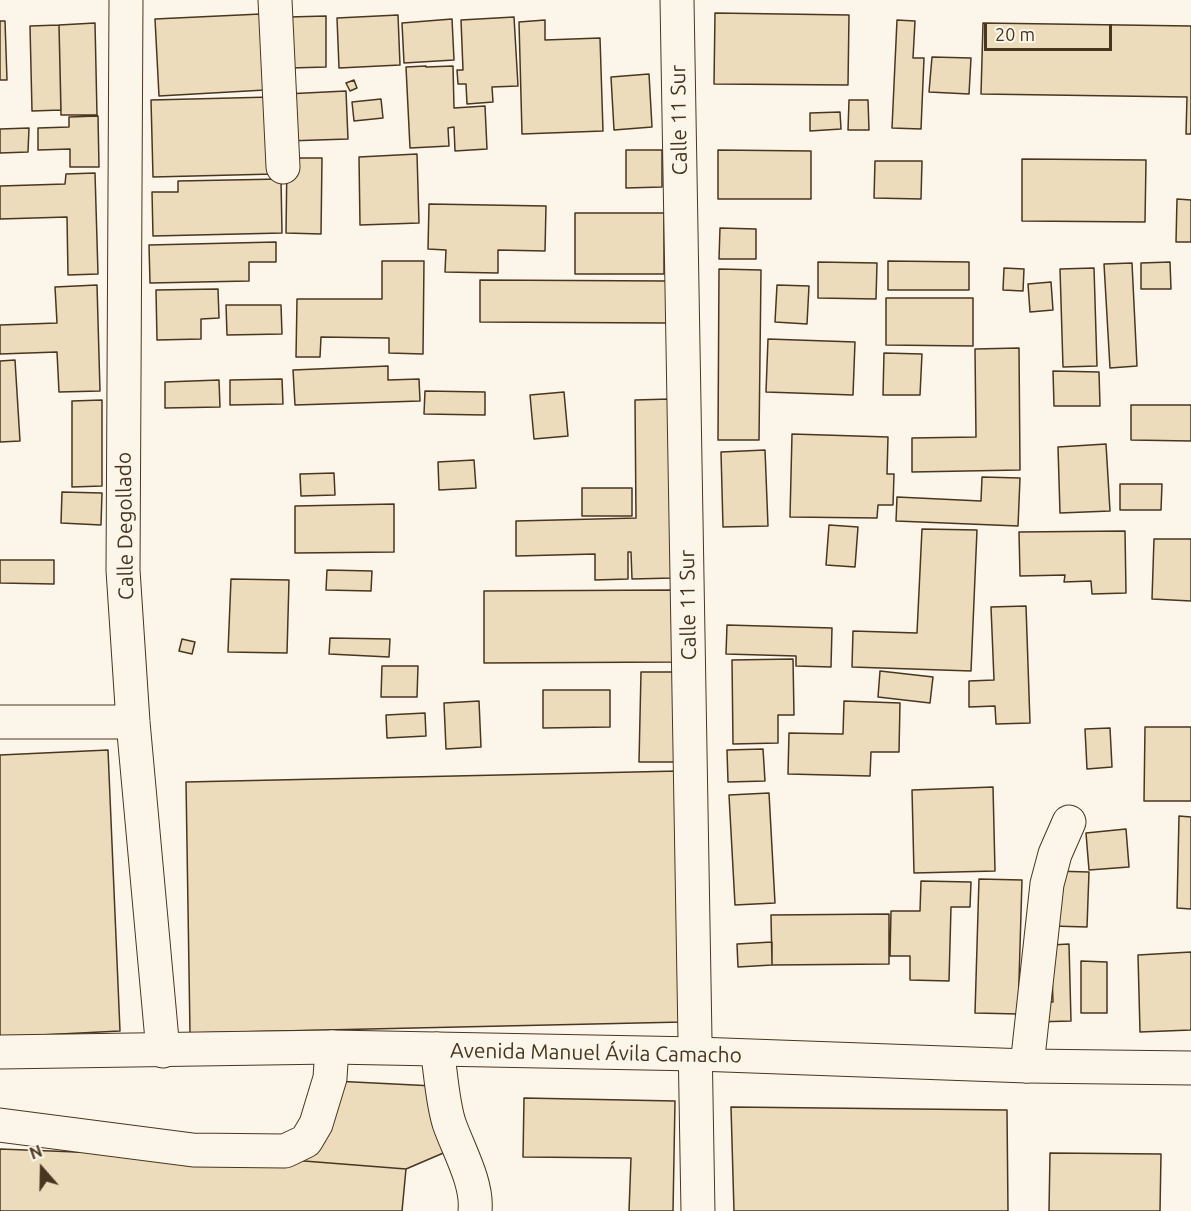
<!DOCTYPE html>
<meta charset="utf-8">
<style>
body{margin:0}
#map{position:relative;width:1191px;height:1211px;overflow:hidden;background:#fbf6e9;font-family:Ubuntu,sans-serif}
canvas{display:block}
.north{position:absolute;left:12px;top:1139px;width:60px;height:60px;-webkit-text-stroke:4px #fbf6e9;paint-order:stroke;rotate:340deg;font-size:16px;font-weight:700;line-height:24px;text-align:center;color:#4a3520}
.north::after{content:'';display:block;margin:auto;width:21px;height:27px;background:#4a3520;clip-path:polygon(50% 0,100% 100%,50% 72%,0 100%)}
.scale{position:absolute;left:984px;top:24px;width:128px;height:27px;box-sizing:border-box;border:3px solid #4a3520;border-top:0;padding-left:8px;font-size:18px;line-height:21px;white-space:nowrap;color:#4a3520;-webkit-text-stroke:4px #fbf6e9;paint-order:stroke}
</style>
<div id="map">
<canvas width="1191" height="1211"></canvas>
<div class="north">N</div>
<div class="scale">20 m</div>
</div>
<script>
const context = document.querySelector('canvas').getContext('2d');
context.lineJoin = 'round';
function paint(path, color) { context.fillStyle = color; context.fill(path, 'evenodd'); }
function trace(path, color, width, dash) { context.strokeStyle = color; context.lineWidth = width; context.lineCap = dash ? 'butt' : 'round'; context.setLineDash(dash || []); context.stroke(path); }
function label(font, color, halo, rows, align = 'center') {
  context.font = font + ' Ubuntu,sans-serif'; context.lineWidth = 4.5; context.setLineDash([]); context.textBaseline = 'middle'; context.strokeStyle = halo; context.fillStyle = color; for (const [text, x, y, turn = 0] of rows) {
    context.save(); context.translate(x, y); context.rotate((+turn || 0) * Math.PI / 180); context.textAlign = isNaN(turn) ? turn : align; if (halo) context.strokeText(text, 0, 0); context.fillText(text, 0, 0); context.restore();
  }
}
const building = new Path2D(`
 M715,13l134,2 -1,70 -134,-1z
 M261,14l4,76 -106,6 -4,-77z
 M398,15l2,50 -61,3 -2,-50z
 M326,16v51l-36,1 -1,-51z
 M514,17l4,69 -26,1 1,15 -26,2 -1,-20h-8l-1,-14h6l-2,-50z
 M452,19l2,41 -50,3 -2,-40z
 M545,20v20l55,-2 3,93 -81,3 -3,-112z
 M897,20l18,1 -2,37h11l-3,71 -29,-1z
 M0,21h5l2,59h-7z
 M95,23l2,92h-36l-2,-90z
 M983,23l208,3v108h-5l1,-37 -206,-3z
 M59,25l2,85 -29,1 -2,-85z
 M932,57l39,1 -2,36 -40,-2z
 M426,66v1l27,-1 1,42 31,-2 2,43 -32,2 -1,-24 -6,1 1,18 -39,2 -4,-81z
 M649,74l3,53 -38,3 -3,-53z
 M354,80l3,8 -7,3 -4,-8z
 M346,91l2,48 -61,2 -2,-47z
 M272,97l2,77 -121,3 -2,-77z
 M381,99l2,19 -29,3 -2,-19z
 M849,100h19l1,30h-21z
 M840,112l1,17 -31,2v-18z
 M98,116l1,51h-29v-18l-32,1v-22l31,-1v-10z
 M29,128l-1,24 -28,1v-24z
 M626,150h36v37l-36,1z
 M718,150l93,1v48h-93z
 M417,154l2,69 -59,2 -1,-68z
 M287,158h35l-1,76 -35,-1z
 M1022,159l124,1 -1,62 -123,-1z
 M875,161h47l-1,38 -47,-1z
 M95,173l3,101 -30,1 -1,-58 -67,2v-33l65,-2 1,-10z
 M281,179l1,54 -129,3 -1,-44h26v-11z
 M1177,199l14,1v42h-15z
 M429,204l117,2 -1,45 -47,-1v23l-53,-1 1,-22 -18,-1z
 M575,213h89v61h-89z
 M720,228l36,1v30h-37z
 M276,242v20h-27v19l-99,2 -1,-38z
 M382,261h42l-1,93 -34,-1v-15l-68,-1 -1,20h-24l1,-58h85z
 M888,261l81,1v28h-81z
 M818,262l59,1 -1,36 -58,-1z
 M1170,262l1,27h-30v-26z
 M1132,263l5,103 -27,2 -6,-104z
 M1004,268l20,1 -1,22 -20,-1z
 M1094,268l3,98 -34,1 -3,-98z
 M719,269l42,1 -2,170h-41z
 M480,280l187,1 -1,42 -186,-1z
 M1051,282l2,28 -23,2 -2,-28z
 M97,285l3,106 -41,1 -2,-40 -57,2v-29l57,-2 -2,-36z
 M777,285l32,1 -2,38 -32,-2z
 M218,289l1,29 -18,1v20l-44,1 -1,-50z
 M886,298h87v48l-87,-1z
 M226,305h55l1,29 -55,1z
 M768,339l87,3 -2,53 -87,-3z
 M1019,348l1,122 -108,2v-34l64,-1 -1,-88z
 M884,353l38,1 -2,41h-37z
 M15,360l5,81 -20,1v-81z
 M388,366v14l31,-1 1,22 -125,4 -2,-35z
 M1053,371l46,1 1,34h-46z
 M282,379l1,25 -53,1v-25z
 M219,380l1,27 -55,1v-26z
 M425,391l60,1v23l-61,-1z
 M564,392l4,44 -34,3 -4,-44z
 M670,399l3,179 -41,1 -1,-27h-3v27l-33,1v-26l-79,2v-35l120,-3 -1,-118z
 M102,400v86l-30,1v-86z
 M1131,405h60v36l-60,-1z
 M792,434l96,3 -1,37h7l-1,31h-15l-1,13 -87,-1z
 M1106,444l4,67 -50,2 -2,-66z
 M765,450l3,76 -45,1 -2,-75z
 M474,460l2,28 -37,2 -1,-28z
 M334,473l1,22 -34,1 -1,-22z
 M982,477l38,1 -2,48 -122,-5 1,-24 84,4z
 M1120,484h42l-1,26h-41z
 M582,488h50v28h-50z
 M62,492l40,1 -1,32 -40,-2z
 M394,504v48l-99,1v-47z
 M829,525l29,2 -3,40 -29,-2z
 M922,529l55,1 -6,141 -119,-4 1,-36 64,2z
 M1125,531l1,62 -34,1 -1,-13 -27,1 1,-7 -45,1 -1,-44z
 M1154,539h37v62l-39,-2z
 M0,560h54v24l-54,-1z
 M327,570l45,1 -1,20 -45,-1z
 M231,579l58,1 -2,73 -59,-1z
 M674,590l1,72 -191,1v-72z
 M1026,606l4,117 -34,1 -1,-18 -26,1v-26l25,-1 -3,-73z
 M727,625l105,3 -1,39 -35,-1v-10l-70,-2z
 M330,638l60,1 -1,18 -60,-3z
 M182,639l13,3 -3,12 -13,-3z
 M793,659l1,56h-16v28l-45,1 -1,-84z
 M382,666h36l-1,31h-36z
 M880,671l53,6 -3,26 -52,-6z
 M641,672h35v90h-37z
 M543,690h67v37l-67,1z
 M479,701l2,46 -35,2 -2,-46z
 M844,701l56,2 -1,49h-28l-1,24 -82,-2 1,-41 54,1z
 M425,713l1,23 -39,2 -1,-23z
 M1145,727h46v74h-47z
 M1110,728l2,39 -25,2 -2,-40z
 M763,749l2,32 -37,1 -1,-32z
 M108,750l12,281 -120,6v-282z
 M679,771l4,251 -493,11 -4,-251z
 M993,787l2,84 -81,2 -2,-83z
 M769,793l6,110 -40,2 -6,-110z
 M1179,816l12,1v92l-14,-1z
 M1126,829l3,38 -40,3 -3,-37z
 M1053,871l36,1 -2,55 -35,-1z
 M979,879l43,1 -4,134 -43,-1z
 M921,881l50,1 -1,25h-19l-2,74 -39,-1v-24h-20l1,-45h29z
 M889,914v50l-117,1 -1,-50z
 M772,942v23l-34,2 -1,-23z
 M1069,944l2,77 -37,1 -1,-20h20l-2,-57z
 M1191,952v78l-51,2 -2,-77z
 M1081,961l26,1v51h-26z
 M334,1081l100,5 14,65 -42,18 -102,-8 8,-15z
 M524,1098l151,3 -2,110h-44l2,-53 -108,-1z
 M731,1107l276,3 1,101h-274z
 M0,1149l304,12 102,8 -4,42h-402z
 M1050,1153l111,1 -1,57h-111z`);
const minor = new Path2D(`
 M126,0l-3,570 10,152 30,329
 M275,0l8,167
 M677,0l21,1211
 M0,722h133
 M437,1049c4,24 5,51 12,74 9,26 29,60 26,88
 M1027,1066l20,-182 8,-30 14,-32
 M0,1125l193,25 92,1 21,-10 10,-17 14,-46 2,-31`);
const major = new Path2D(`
 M0,1052l332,-5 365,7 330,12 164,2`);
const streetNames = [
 ["Calle 11 Sur",679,120,-91],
 ["Calle Degollado",125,526,-91],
 ["Calle 11 Sur",688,605,-91],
 ["Avenida Manuel Ávila Camacho",596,1053,1]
];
paint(building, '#ecdcbc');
trace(building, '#4a3520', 1.5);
trace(minor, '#4a3520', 35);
trace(major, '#4a3520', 35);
trace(minor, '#fbf6e9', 33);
trace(major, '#fbf6e9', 33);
label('21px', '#4a3520', '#fbf6e9', streetNames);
</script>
